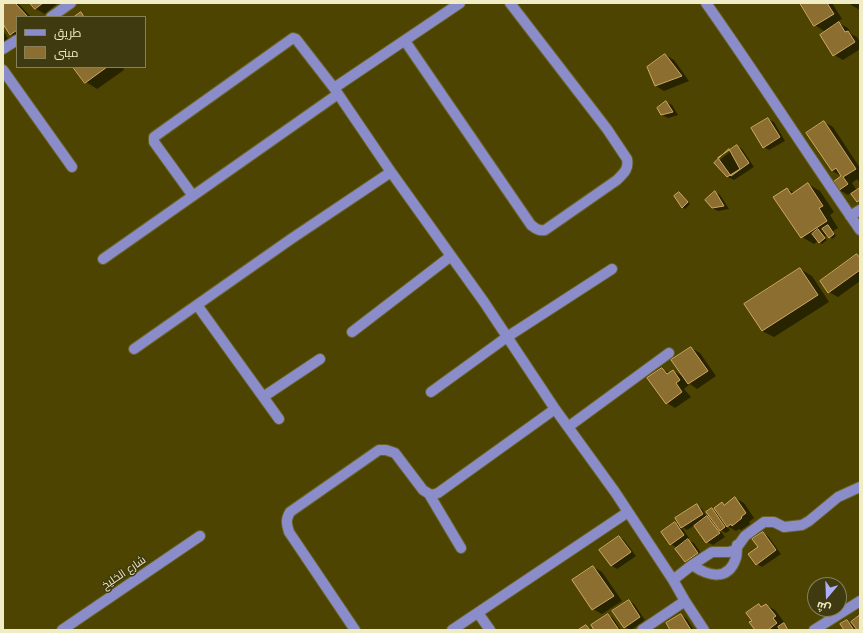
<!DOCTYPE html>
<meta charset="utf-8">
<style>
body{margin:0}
#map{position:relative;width:863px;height:633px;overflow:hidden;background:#4c4400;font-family:Helvetica,Cairo,sans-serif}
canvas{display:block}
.frame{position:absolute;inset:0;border:4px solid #f0ecc6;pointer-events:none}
.legend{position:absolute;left:16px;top:16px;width:130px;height:52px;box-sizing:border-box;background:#3f3a0f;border:1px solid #868158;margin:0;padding:5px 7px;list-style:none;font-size:12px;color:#f0ecc6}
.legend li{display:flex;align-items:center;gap:8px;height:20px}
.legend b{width:20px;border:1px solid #868158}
.north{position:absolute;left:807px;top:577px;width:40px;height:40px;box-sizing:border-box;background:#3f3a0f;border:1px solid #868158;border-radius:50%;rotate:199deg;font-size:11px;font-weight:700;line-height:16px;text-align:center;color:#f0ecc6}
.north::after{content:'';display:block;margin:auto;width:14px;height:18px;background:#adaffb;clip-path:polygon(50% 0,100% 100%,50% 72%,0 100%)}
</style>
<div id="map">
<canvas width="863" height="633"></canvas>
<div class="frame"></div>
<ul class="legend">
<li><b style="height:5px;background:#8b8cca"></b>طريق</li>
<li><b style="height:11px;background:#8c6e31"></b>مبنى</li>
</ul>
<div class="north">ش</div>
</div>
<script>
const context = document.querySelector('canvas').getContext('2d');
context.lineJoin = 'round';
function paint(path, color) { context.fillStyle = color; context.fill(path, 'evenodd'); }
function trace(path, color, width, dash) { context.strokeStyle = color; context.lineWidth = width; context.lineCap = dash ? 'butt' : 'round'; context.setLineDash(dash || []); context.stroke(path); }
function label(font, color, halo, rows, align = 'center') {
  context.font = font + ' Helvetica,Cairo,sans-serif'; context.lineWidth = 3; context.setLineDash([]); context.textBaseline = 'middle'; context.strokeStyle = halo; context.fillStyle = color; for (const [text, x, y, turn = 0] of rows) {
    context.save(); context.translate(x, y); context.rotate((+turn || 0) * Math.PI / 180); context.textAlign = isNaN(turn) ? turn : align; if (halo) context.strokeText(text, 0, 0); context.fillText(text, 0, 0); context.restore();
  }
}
const shadow = new Path2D(`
 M3,3h15l13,14h-14v21l-6,-4 -8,-12z
 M31,3h27l-13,11 -9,-5z
 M801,3h31l10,16 -5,3 11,6 3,6 6,3 3,5v7l-17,11 -9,-5 -1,-28 -1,-1 -8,5 -9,-6z
 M850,3h10v7l-9,-5z
 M3,30l8,14 -8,5z
 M666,55l8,5 15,21 -25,10 -8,-5z
 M74,67h49l1,3 -27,19 -11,-7z
 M666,102l6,3 6,10 -10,3 -6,-3z
 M768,119l6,3 11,19 -16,9 -5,-3z
 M824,122l9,5 27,41v15l-3,-4 -5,4 4,6 -8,6 -9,-5 4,-13 -11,-6z
 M737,146l5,3 12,18 -20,13 -6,-3 -12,-14z
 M808,184l12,7 14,21 -4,3 8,13 -5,3 3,5 -4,3 -4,-4 -4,2 3,3 -5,4 -4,-3 -4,3 -12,-7 -27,-40 12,-8 8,4z
 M715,192l5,3 9,14 -11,2 -6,-3z
 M679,193l11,11 -5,5 -3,-2z
 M858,255l2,2v24l-22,16 -9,-5z
 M800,269l12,7 17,26 -55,35 -12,-6z
 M691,348l9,5 16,23 -19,13 -7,-5 -6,5 7,8 -16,11 -8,-5 -5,-34 8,4 3,-2 11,6z
 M735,498l9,5 10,15 -5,4 1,2 -9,6 -2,-1 -3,2 -9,-5 3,4 -4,3 -6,-3 5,7 -12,8 -6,-3 -12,-17 -8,5 -5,-3 15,-21 5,3 5,8 7,4 -2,-12 6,4 4,-10 3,2z
 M675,523l6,3 8,12 -1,2 6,3 9,13 -12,9 -6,-3 -8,-14 -6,-4z
 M763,533l5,3 13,18 -19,13 -5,-3z
 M619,537l5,3 12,16 -19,13 -5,-3 -12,-16z
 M593,567l9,5 20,29 -20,13 -9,-5z
 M629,601l5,3 11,16 -14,10 -6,-3z
 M759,605l4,2 3,-2 9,5 9,12 -6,4 1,1 5,-3 5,6h-33l-3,-9z
 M608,615l5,3 8,12h-26z
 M681,615l6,4 7,11h-23z
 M860,616v14h-14l1,-9 8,5z`);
const building = new Path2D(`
 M3,3h12l13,14h-11v13l-7,5 -7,-11z
 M30,3h13l-8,6z
 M800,3h27l7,11 -20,12z
 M81,12l3,5h-10z
 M839,22l6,10 3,-1 7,11 -22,14 -13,-21z
 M665,54l17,22 -27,10 -8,-19z
 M73,67h34l-22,16z
 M666,101l7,11 -12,3 -4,-7z
 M768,118l12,19 -17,11 -12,-20z
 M824,121l32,48 -13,8 5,7 -10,7 -5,-9 8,-6 -5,-8 -4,3 -26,-38z
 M737,145l12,18 -18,13 -13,-18z
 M729,149l11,20 -13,8 -13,-14z
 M808,183l15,23 -4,2 8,13 -26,17 -28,-41 14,-9 4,6z
 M860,188v12l-3,2 -6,-8z
 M715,191l9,15 -12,2 -7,-8z
 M679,192l9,10 -6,6 -8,-12z
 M828,225l6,9 -5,4 -7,-9z
 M818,229l7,9 -6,5 -7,-9z
 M857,254l3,4v12l-32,23 -8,-12z
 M800,268l18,27 -56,36 -18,-27z
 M691,347l17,24 -20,13 -17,-24z
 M662,368l5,6 6,-4 7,10 -4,3 6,9 -16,12 -19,-26z
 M735,497l11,16 -5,4 1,1 -10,8 -1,-2 -4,3 -13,-19 8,-6 2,3z
 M697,504l6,10 -22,14 -6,-10z
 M712,508l13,19 -5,4 -14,-19z
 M707,516l13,17 -14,10 -12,-17z
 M675,522l9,13 -14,10 -9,-13z
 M763,532l13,18 -20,15 -8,-11 10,-7 -6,-8z
 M619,536l12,16 -20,14 -12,-16z
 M688,539l10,14 -13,9 -10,-13z
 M593,566l21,30 -22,14 -20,-30z
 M629,600l11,17 -16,11 -12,-17z
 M759,604l2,3 5,-3 10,12 -3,2 4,5 -9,7h-13l-6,-8 3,-1 -6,-8z
 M608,614l11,16h-25l-3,-5z
 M681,614l10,16h-21l-4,-7z
 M860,615v15h-3l-6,-8z
 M847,620l7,10h-10l-4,-6z
 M784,623l4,7h-8l-2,-3z
 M586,625l4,5h-12z`);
const minor = new Path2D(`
 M706,3c53,75 102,152 154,227
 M51,17l20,-14
 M405,41l126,184c5,4 8,6 14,5l72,-50c7,-7 12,-11 10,-21l-20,-30 -97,-126
 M3,49l14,-9
 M3,70l69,97
 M334,88l126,-85
 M193,196l-39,-54v-5l139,-99 3,1 38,49 57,84 93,130 71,107 60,83 58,88 12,21 19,29
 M850,216l10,-6
 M103,259l235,-165
 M197,305l82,114
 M352,332l99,-76
 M134,349l157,-110 100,-67
 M431,392l76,-55 105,-68
 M263,397l57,-38
 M568,427l101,-74
 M429,494l32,54
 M692,565c16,11 36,17 44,-7 1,-4 1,-9 1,-13
 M673,580l19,-15 20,-13h17l6,-2 10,-14 19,-14h10l10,5 18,-2 7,-4 29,-24 22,-10
 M478,613l12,17
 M62,630l138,-94
 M355,630l-66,-98c-3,-9 -3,-13 1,-20l89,-62h7l9,3 28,37c6,4 8,6 15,3l117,-84
 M452,630l176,-118
 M642,630l43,-29
 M814,630l46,-29`);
const streetNames = [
 ["شارع الخليخ",124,573,-34]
];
paint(shadow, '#0007');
paint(building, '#8c6e31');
trace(building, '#cfa961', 1);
trace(minor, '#6a6224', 12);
trace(minor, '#8b8cca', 10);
label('11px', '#f0ecc6', '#3f3a0f', streetNames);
</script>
